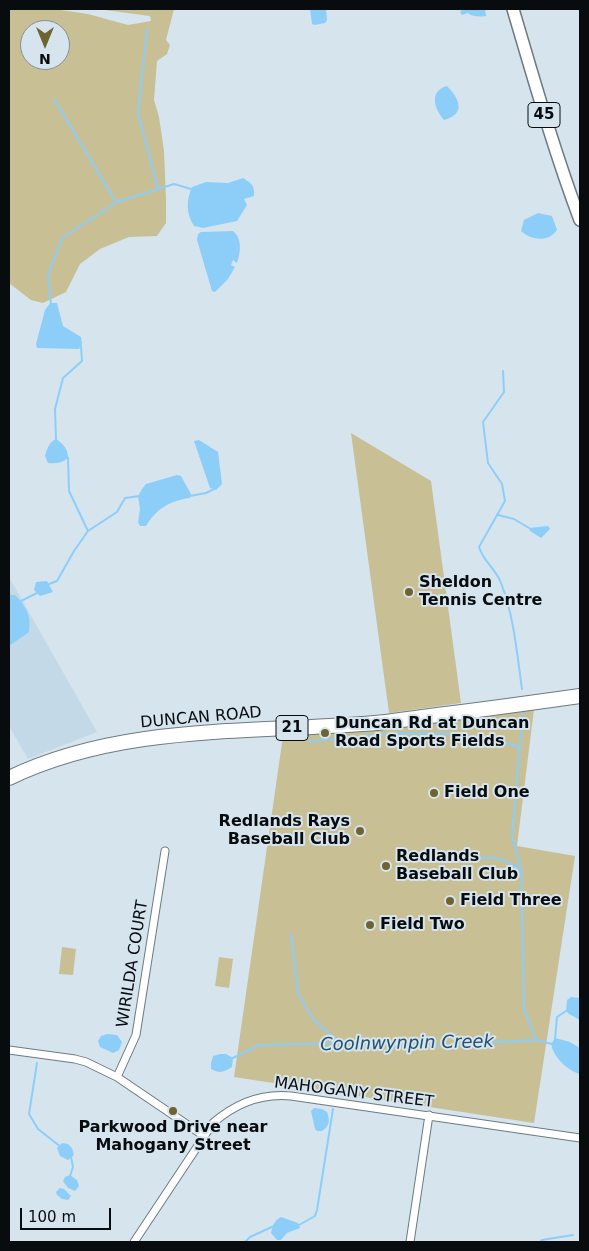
<!DOCTYPE html>
<style>
body{margin:0}
#map{position:relative;width:589px;height:1251px;overflow:hidden;background:#d6e4ee;font-family:"DejaVu Sans",sans-serif}
canvas{display:block}
.frame{position:absolute;inset:0;border:10px solid #080c0f;pointer-events:none}
.north{position:absolute;left:20px;top:20px;width:50px;height:50px;box-sizing:border-box;background:#d6e4ee;border:1px solid #848e95;border-radius:50%;rotate:180deg;font-size:14px;font-weight:700;line-height:20px;text-align:center;color:#080c0f}
.north::after{content:'';display:block;margin:auto;width:18px;height:22px;background:#6f6431;clip-path:polygon(50% 0,100% 100%,50% 72%,0 100%)}
.scale{position:absolute;left:20px;top:1208px;width:91px;height:22px;box-sizing:border-box;border:2px solid #080c0f;border-top:0;padding-left:6px;font-size:15px;line-height:18px;white-space:nowrap;color:#080c0f;-webkit-text-stroke:4px #d6e4ee;paint-order:stroke}
</style>
<div id="map">
<canvas width="589" height="1251"></canvas>
<div class="frame"></div>
<div class="north">N</div>
<div class="scale">100 m</div>
</div>
<script>
const context = document.querySelector('canvas').getContext('2d');
context.lineJoin = 'round';
function paint(path, color) { context.fillStyle = color; context.fill(path, 'evenodd'); }
function trace(path, color, width, dash) { context.strokeStyle = color; context.lineWidth = width; context.lineCap = dash ? 'butt' : 'round'; context.setLineDash(dash || []); context.stroke(path); }
function label(font, color, halo, rows, align = 'center') {
  context.font = font + ' "DejaVu Sans",sans-serif'; context.lineWidth = 4; context.setLineDash([]); context.textBaseline = 'middle'; context.strokeStyle = halo; context.fillStyle = color; for (const [text, x, y, turn = 0] of rows) {
    context.save(); context.translate(x, y); context.rotate((+turn || 0) * Math.PI / 180); context.textAlign = isNaN(turn) ? turn : align; if (halo) context.strokeText(text, 0, 0); context.fillText(text, 0, 0); context.restore();
  }
}
const built = new Path2D(`
 M9,577l88,155 -69,27 -19,-33z`);
const green = new Path2D(`
 M9,9h45l34,5 40,11 23,-4 -1,-5 -53,-7h77l-8,31 4,5 -3,9 -10,7 -3,39 5,17 5,34 2,48v24l-9,13 -28,1 -29,12 -20,15 -14,28 -23,11 -12,-3 -22,-17zM30,30h30v30h-30z
 M351,433l80,48 30,222 -72,10z
 M534,709l-17,137 58,10 -41,267 -300,-46 49,-341 87,-7z
 M62,947l14,2 -3,26 -14,-1z
 M219,957l14,2 -4,29 -14,-2z`);
const water = new Path2D(`
 M310,9h16l1,11 -2,3 -10,2 -3,-1z
 M463,9h22l1,7c-5,1 -14,1 -18,-3l-6,2 -2,-3z
 M447,86c13,13 19,28 -3,34 -9,-10 -16,-29 3,-34z
 M243,178c8,5 12,7 11,18l-10,3 3,6 -10,16 -34,7 -9,-2c-8,-13 -8,-25 -2,-39l14,-5 22,1z
 M538,213l14,3 5,14c-9,13 -26,10 -36,1l3,-11z
 M233,231c9,7 8,21 4,32l-4,-3 -2,5 4,2 -7,12 -13,13 -3,-1 -15,-51 1,-6 3,-2z
 M50,303h7l6,23 18,11 1,7 -3,5 -42,-1 -1,-4 9,-34z
 M56,439c7,5 12,9 12,19 -6,5 -12,6 -20,5l-3,-7c2,-7 4,-14 11,-17z
 M199,440l19,12 4,32 -6,6 -6,-2 -16,-47z
 M177,475l4,1 10,18 -1,4c-20,3 -33,10 -44,28h-6l-2,-4 2,-13 -2,-13 4,-7 4,-5z
 M548,526l2,3 -9,9 -11,-7 -1,-3z
 M47,581l6,11 -13,4 -6,-6 2,-8z
 M9,595h6c12,13 16,19 14,37l-20,14z
 M571,997l9,1v22l-11,-6 -3,-3 1,-11z
 M107,1034l10,1 5,7 -3,8 -6,3 -13,-6 -2,-6 3,-5z
 M555,1038l15,4 10,6v26c-13,-4 -26,-16 -29,-30z
 M220,1054h6l7,4 -1,9c-8,5 -12,7 -21,2v-6l2,-7z
 M314,1108l8,1 5,3c3,8 3,14 -5,19h-5l-2,-2 -4,-18z
 M62,1143l6,1 4,4 2,7 -6,5 -8,-4 -3,-8z
 M70,1175l7,5 2,6 -4,5 -7,-3 -5,-7 2,-4z
 M60,1188l4,1 7,7 -3,4 -6,-1 -5,-4 -1,-3z
 M281,1217l17,6 2,5 -13,5 -6,7h-4l-6,-7c2,-8 3,-12 10,-16z`);
const stream = new Path2D(`
 M147,29l-9,84 20,76
 M54,99l62,103
 M51,305l-3,-30 14,-37 55,-36 57,-18 17,5
 M503,371l1,21 -21,30 5,41 14,21 3,17 -26,46c4,14 17,22 22,36 13,33 16,71 21,106
 M56,440l-1,-31 8,-31 19,-17 -1,-15 -2,-1
 M66,456l2,2 1,33 19,40
 M190,496l16,-3 8,-4
 M498,515l16,4 15,9
 M49,584l8,-3 17,-30 14,-20 29,-19 8,-14 15,-2
 M19,602l18,-9
 M523,710l-11,126 9,33 3,140 12,31
 M365,736l36,-3 53,1 44,5 22,9
 M309,741l46,-4
 M413,852l45,5 35,1 10,2 17,9
 M291,934l7,60 16,26 26,23
 M555,1039l2,-22 9,-6
 M233,1058l26,-13 81,-2 89,3 107,-6 16,4
 M37,1063l-8,51 9,15 23,18
 M70,1176l3,-9 -2,-10
 M299,1225l16,-9 2,-6 16,-101
 M245,1242l5,-5 24,-11
 M540,1242l2,-2 31,-5`);
const street = new Path2D(`
 M9,1050l66,9 11,3 31,15 87,59
 M117,1077l19,-42 29,-184
 M134,1242l79,-119c23,-20 48,-30 78,-27l289,42
 M410,1242l19,-127`);
const primary = new Path2D(`
 M513,9c21,71 41,142 67,211`);
const highway = new Path2D(`
 M9,778c110,-53 235,-45 353,-54 23,-1 45,-5 68,-8 50,-6 100,-13 150,-20`);
const markers = [
 [409,592,5,"#6f6431"],
 [325,733,5,"#6f6431"],
 [434,793,5,"#6f6431"],
 [360,831,5,"#6f6431"],
 [386,866,5,"#6f6431"],
 [450,901,5,"#6f6431"],
 [370,925,5,"#6f6431"],
 [173,1111,5,"#6f6431"]
];
const shields = [
 [544,115,32],
 [292,728,32]
];
const shieldNames = [
 ["45",544,115],
 ["21",292,728]
];
const poiNames = [
 ["Sheldon",419,583],
 ["Tennis Centre",419,601],
 ["Duncan Rd at Duncan",335,724],
 ["Road Sports Fields",335,742],
 ["Field One",444,793],
 ["Redlands Rays",350,822,"right"],
 ["Baseball Club",350,840,"right"],
 ["Redlands",396,857],
 ["Baseball Club",396,875],
 ["Field Three",460,901],
 ["Field Two",380,925],
 ["Parkwood Drive near",173,1128,"center"],
 ["Mahogany Street",173,1146,"center"]
];
const streetNames = [
 ["DUNCAN ROAD",201,718,-5],
 ["WIRILDA COURT",133,964,-81],
 ["MAHOGANY STREET",354,1093,7]
];
const waterNames = [
 ["Coolnwynpin Creek",407,1044,-1]
];
paint(built, '#c4d9e8');
paint(green, '#c8bf95');
paint(water, '#8dcef9');
trace(stream, '#8dcef9', 2);
trace(street, '#6d7a82', 9);
trace(primary, '#6d7a82', 14);
trace(highway, '#6d7a82', 16);
trace(street, '#fff', 7);
trace(primary, '#fff', 11);
trace(highway, '#fff', 14);
for (const [x, y, r, color] of markers) { const dot = new Path2D(); dot.arc(x, y, r, 0, 2 * Math.PI); context.fillStyle = color; context.fill(dot); trace(dot, '#d6e4ee', 2); }
for (const [x, y, w] of shields) { const box = new Path2D(); box.roundRect(x - w / 2, y - 12.5, w, 25, 4); context.fillStyle = '#d6e4ee'; context.fill(box); trace(box, '#080c0f', 1); }
label('bold 15px', '#080c0f', null, shieldNames);
label('bold 16px', '#080c0f', '#d6e4ee', poiNames, 'left');
label('16px', '#080c0f', '#d6e4ee', streetNames);
label('italic 18px', '#21516f', '#d6e4ee', waterNames);
</script>
